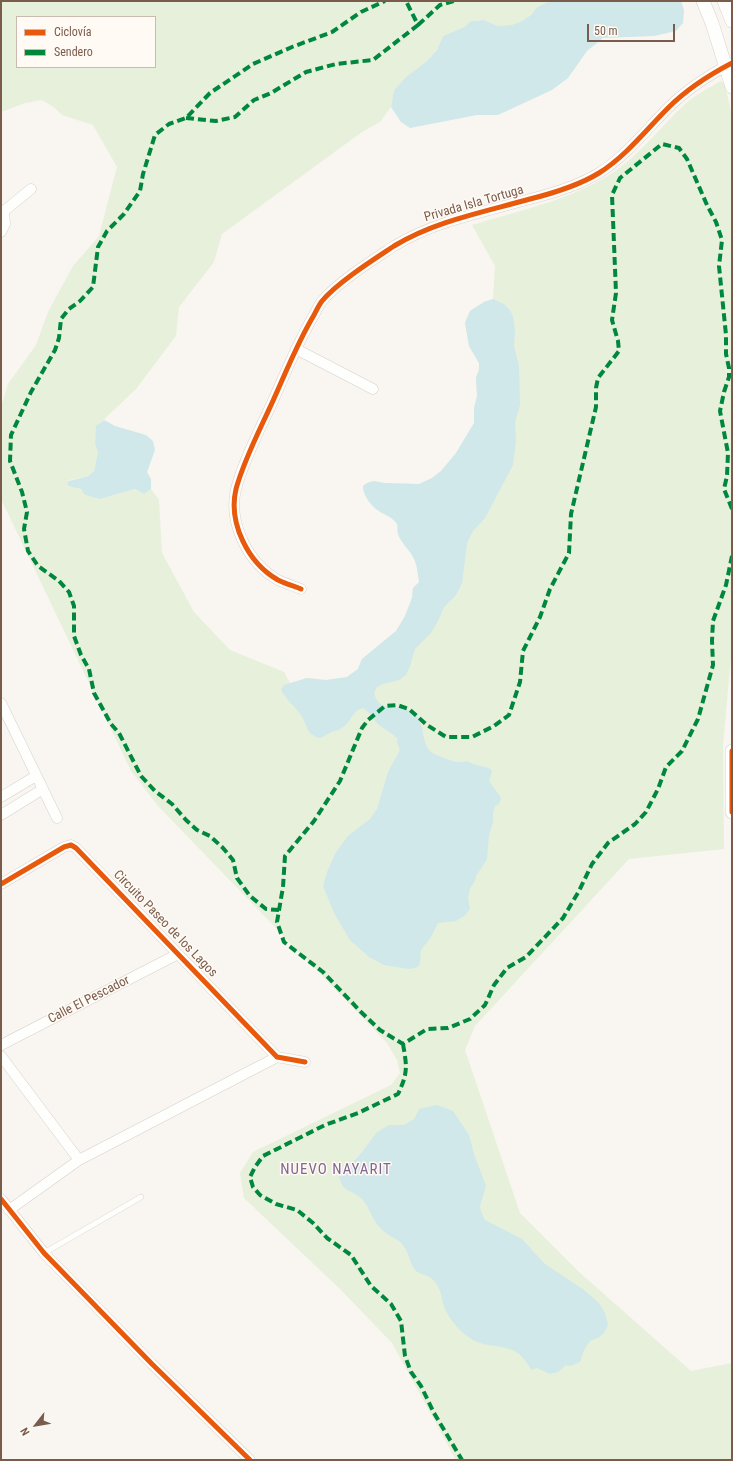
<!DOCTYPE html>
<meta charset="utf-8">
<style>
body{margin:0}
#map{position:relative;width:733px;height:1461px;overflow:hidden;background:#f9f5f0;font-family:"Roboto Condensed",sans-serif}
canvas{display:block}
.frame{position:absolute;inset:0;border:2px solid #7a5c4d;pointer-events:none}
.legend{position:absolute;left:16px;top:16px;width:140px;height:52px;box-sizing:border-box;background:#fffaf3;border:1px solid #cabbb1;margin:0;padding:5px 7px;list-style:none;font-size:12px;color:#7a5c4d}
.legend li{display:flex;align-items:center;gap:8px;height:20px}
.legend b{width:20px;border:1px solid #cabbb1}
.north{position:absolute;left:16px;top:1405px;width:40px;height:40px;-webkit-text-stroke:3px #fffaf3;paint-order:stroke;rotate:239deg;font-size:11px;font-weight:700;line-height:16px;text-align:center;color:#7a5c4d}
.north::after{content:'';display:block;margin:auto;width:14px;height:18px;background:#7a5c4d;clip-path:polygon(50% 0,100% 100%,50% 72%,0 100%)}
.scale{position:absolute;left:587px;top:24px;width:88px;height:18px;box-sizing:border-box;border:2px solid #7a5c4d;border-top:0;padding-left:5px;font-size:12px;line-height:14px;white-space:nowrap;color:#7a5c4d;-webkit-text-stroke:3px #fffaf3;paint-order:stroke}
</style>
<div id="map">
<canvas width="733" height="1461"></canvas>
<div class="frame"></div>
<ul class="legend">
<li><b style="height:5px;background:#e8590c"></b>Ciclovía</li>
<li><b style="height:5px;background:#00873e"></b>Sendero</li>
</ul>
<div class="north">N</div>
<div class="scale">50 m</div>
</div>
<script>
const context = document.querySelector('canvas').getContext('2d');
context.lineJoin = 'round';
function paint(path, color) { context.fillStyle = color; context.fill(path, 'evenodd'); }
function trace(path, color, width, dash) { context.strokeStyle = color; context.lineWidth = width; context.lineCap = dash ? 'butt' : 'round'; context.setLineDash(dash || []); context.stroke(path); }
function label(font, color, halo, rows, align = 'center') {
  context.font = font + ' "Roboto Condensed",sans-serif'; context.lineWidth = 3; context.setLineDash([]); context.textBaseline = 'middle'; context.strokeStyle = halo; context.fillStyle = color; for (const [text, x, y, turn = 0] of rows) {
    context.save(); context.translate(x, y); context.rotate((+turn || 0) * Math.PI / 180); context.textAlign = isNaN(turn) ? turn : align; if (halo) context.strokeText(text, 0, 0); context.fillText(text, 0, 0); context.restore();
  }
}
const green = new Path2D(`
 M1,1h565h-16l-13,6 -6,8 -11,7 -8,4h-14l-14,-6 -13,1 -7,6 -21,9 -6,14 -10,11 -21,16 -12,13 -3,17 -11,15 -18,10 -140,102 -8,28 -35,45 -3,29 -40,53 -39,37 -2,18 3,8 -4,19 -6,5 -19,4v6c14,0 19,12 31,13l35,-10 9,5 7,-5 8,11 3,53 32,59 36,38 54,22 6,11 17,-5 19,2 21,-3 11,-8 4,-10 34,-28 9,-15 7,-18 1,-10 6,-6c-1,-7 -2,-19 -6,-25 -4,-8 -12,-14 -15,-23 -1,-3 0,-7 -1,-10 -4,-6 -9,-8 -15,-11 -9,-5 -19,-16 -19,-27l4,-3 7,-2 10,2 35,1 13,-6 9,-7 15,-18 18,-30v-15l3,-12 -1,-19 3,-7v-7l-10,-17 -4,-23 5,-12 14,-9 9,-3 2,-33 -23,-41c49,-15 109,-27 150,-59 23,-18 40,-40 61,-60 11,-10 25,-18 38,-25l4,4 7,31v529l-9,101 1,103 -95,10 -154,167 -10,24 55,163 58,58 113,100 41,-8v97h-276l-64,-117 -51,-53 -97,-92 -4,-25 13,-21 138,-67 9,-12 -3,-13 -10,-17 -229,-237 -27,-35 -130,-272v-92l7,-23 28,-39 12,-33 25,-46 26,-30 18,-69 -24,-42 -31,-10 -7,-7 -13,-8 -17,3 -24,9zM17,17h138v50h-138z`);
const water = new Path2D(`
 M550,1h131l3,9 -1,13 -7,8 -22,5 -51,2 -16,13 -19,27 -16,12 -54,25h-21l-67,13 -9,-6 -10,-15 3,-17 12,-13 21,-16 10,-11 6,-14 21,-9 7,-6 13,-1 14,6 14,-1 8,-3 11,-7 6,-8z
 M493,299l11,5 5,5 4,7 2,15 -1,15 5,20 1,39 -5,17 1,19 -3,24 -28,53 -12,13 -6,12 -5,40 -6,12 -12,12 -6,14 -7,12 -16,16 -5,17 -4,9 -7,5 -16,4 -6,3 -3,6c6,22 23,10 38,19 15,9 7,30 20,41 4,2 10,4 15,6 7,3 13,4 20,2l6,3 16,4 3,3 -3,10 12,17 -2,6 -4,2 -2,8v8l-4,14 -2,23 -11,17 -1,5 -5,7 -2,10 2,11 -6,7 -8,5 -18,2 -7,14 -10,13 -1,13 -2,4 -4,1 -5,1 -25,-4 -15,-8 -19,-17 -16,-27 -11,-27 4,-14 9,-20 12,-16 22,-17 7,-10 11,-37 12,-22 -3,-8 1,-3c-6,-6 -12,-9 -19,-14 -6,-5 -9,-13 -16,-17 -12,3 -12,16 -23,21 -2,2 -4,1 -6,2 -5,1 -9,6 -15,7 -14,-5 -11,-12 -18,-23 -6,-9 -15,-15 -20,-25l3,-5 23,-7 19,2 21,-3 11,-8 4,-10 34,-28 9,-15 7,-18 1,-10 6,-6c-1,-7 -2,-19 -6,-25 -4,-8 -12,-14 -15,-23 -1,-3 0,-7 -1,-10 -4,-6 -9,-8 -15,-11 -9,-5 -19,-16 -19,-27l4,-3 7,-2 10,2 35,1 13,-6 9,-7 15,-18 18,-30v-15l3,-12 -1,-19 3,-7v-7l-10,-17 -4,-23 5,-12 14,-9z
 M104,420l11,6 31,9 7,6 2,9 -8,22 4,7v10l-7,5 -9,-5 -35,10 -5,-1 -11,-4 -3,-5 -12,-3 -2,-2 2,-3 19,-5 6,-5 4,-19 -3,-8 1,-18z
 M437,1105l16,6 16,24 5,19 12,32 -6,20 1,6 4,8 37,19 23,25 39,26 15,13 6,10 3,12 -4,8 -6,5 -8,3 -6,9 -4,12 -10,4 -4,-1 -8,7 -8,2 -13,-6 -5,2c-4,-5 -8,-12 -13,-16 -12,-10 -32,-6 -46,-14 -11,-6 -23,-20 -28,-31 -4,-10 -3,-20 -11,-28 -5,-6 -13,-6 -18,-10 -7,-8 -7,-20 -14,-27 -5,-6 -12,-7 -17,-12 -13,-9 -15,-26 -24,-34 -11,-10 -18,-4 -22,-22l5,-9 12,-8 6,-7 15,-20 12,-7h15l10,-6 5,-10z`);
const service = new Path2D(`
 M44,1253l97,-56`);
const minor = new Path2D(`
 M4,211l27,-22
 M1,232l4,-8 -1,-13
 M296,349l77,40
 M301,589c-7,-3 -15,-5 -23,-9 -30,-17 -50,-57 -42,-91 9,-33 27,-65 40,-95 12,-27 23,-54 38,-79 2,-4 5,-10 8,-14 16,-19 51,-41 72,-55 41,-25 90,-34 136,-47 24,-6 48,-13 69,-26 27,-17 47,-43 69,-65 18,-18 41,-33 64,-45
 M1,703l56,115
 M1,797l35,-21
 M1,815l42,-26
 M1,884l63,-37 7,-2 5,3 201,209 28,5
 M1,1045l177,-91
 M1,1056l78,104
 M1,1199l43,54 108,111 98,96
 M9,1210l70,-50 198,-103`);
const tertiary = new Path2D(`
 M703,1l9,22 20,64
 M724,1l8,20
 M732,751v61`);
const quiet = new Path2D(`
 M418,25l22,-20 14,-4
 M186,118l30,3 19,-4 19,-17 17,-7 35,-21 30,-8 37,-4 45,-35 -12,-24
 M732,509l-8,-20 3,-13 1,-23 -8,-42 4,-19 5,-15v-9l-3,-14v-19l-7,-69 3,-26 -6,-18 -9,-17 -20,-46 -8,-11 -17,-4 -42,34 -8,17 4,98 -4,27 6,21 1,10 -21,27 -2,10v19l-25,107 -2,39 -19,36 -10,28 -17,34 -3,31 -11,33 -15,11 -22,11h-26l-19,-12 -18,-16 -12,-4 -12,1 -17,14 -6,8 -22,53 -26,40 -29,35 -2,31 -6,35 7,20 39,30 38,40 19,18 23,14 24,-15 21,-1 22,-9 15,-14 9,-20 13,-17 19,-11 37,-39 16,-27 13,-27 16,-21 27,-19 11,-12 12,-23 8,-22 16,-16 16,-32 15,-54 -1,-24 1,-20 13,-36 6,-29
 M279,910l-13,-1 -16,-13 -13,-18 -4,-18 -10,-12 -13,-12 -13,-6 -11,-10 -14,-16 -17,-13 -14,-15 -22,-43 -8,-9 -17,-31 -5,-24 -8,-14 -7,-19v-30l-5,-14 -10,-11 -21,-15 -10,-15 -4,-22 3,-17 -5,-20 -12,-31 1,-26 20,-43 24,-42 4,-12 2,-19 8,-10 11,-8 13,-14 5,-40 9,-16 17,-17 16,-23 3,-17 12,-39 14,-11 17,-6 24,-25 43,-29 39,-17 40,-15 29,-20 24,-11
 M403,1044c4,23 5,29 -5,50l-40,19 -33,12 -62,31 -8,11 -5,10 3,10 7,8 16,9 21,6 16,13 14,15 24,17 20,31 20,18 10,17 4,35 6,16 10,14 13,27 28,47`);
const cycleway = new Path2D(`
 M301,589c-7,-3 -15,-5 -23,-9 -30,-17 -50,-57 -42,-91 9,-33 27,-65 40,-95 12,-27 23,-54 38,-79 2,-4 5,-10 8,-14 16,-19 51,-41 72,-55 41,-25 90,-34 136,-47 24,-6 48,-13 69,-26 27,-17 47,-43 69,-65 18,-18 41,-33 64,-45
 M732,751v61
 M1,884l63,-37 7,-2 5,3 201,209 28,5
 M1,1199l43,54 108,111 98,96`);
const streetNames = [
 ["Privada Isla Tortuga",474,204,-16],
 ["Circuito Paseo de los Lagos",165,924,46],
 ["Calle El Pescador",89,1000,-27]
];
const quarterNames = [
 ["NUEVO NAYARIT",336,1170]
];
paint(green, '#e7f0db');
paint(water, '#d0e8ea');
trace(service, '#d7d1cb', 6);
trace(minor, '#d7d1cb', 11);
trace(tertiary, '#d7d1cb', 14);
trace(service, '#fefefd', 5);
trace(minor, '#fefefd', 10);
trace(tertiary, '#fefefd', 13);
trace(quiet, '#00873e', 4, [8, 4]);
trace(cycleway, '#e8590c', 5);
label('13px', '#7a5c4d', '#fffaf3', streetNames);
context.letterSpacing = '1px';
label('15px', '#846695', '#fffaf3', quarterNames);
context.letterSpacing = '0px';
</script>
